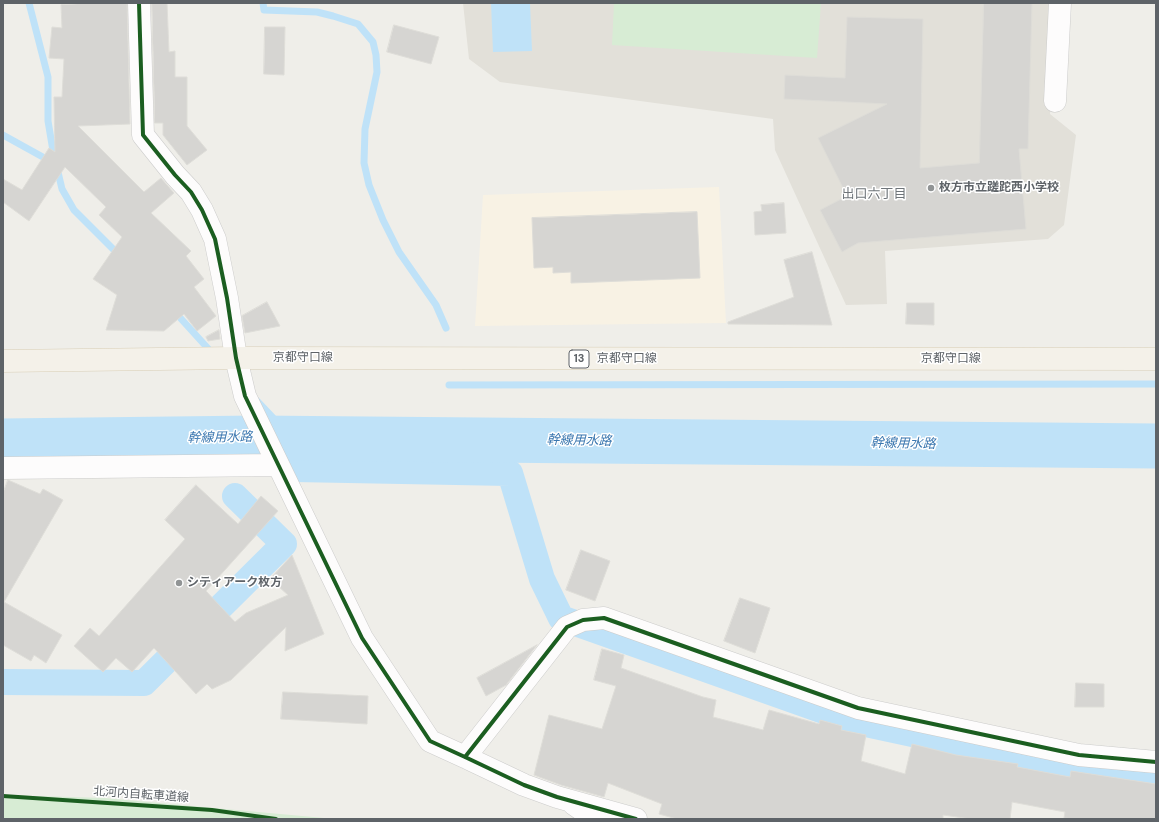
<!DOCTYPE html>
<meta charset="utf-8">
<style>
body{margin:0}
#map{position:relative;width:1159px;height:822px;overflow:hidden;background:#efeee9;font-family:"DM Sans",sans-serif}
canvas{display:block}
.frame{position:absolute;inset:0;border:4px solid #5e6368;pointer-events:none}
</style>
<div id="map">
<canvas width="1159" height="822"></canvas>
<div class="frame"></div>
</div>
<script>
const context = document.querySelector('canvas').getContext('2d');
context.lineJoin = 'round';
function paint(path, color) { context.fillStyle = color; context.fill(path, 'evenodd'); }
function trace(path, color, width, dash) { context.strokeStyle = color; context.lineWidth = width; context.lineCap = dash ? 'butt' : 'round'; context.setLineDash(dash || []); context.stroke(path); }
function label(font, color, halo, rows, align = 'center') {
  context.font = font + ' "DM Sans","Noto Sans JP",sans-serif'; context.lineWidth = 3; context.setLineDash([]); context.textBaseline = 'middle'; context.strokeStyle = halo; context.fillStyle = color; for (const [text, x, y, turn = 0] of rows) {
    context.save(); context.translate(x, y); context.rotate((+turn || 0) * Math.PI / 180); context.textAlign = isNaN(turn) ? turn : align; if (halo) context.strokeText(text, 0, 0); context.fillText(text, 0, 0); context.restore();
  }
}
const commercial = new Path2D(`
 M719,187l7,136 -251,3 8,-131z`);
const education = new Path2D(`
 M463,3h590l-3,111 26,21 -12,90 -16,14 -163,12 2,53 -41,1 -71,-155 -2,-31 -273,-37 -31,-23z`);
const green = new Path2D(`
 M614,3h207l-4,55 -205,-13z
 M3,795l101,3 231,21h-332z`);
const water = new Path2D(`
 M491,3h39l2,48 -39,1z`);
const stream = new Path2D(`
 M29,3l19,74v44l5,30 9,38 12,21 45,45
 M263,3l1,7 53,2 16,4 25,8 15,18 3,13 1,17 -12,57 -1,34 5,22 14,35 16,32 37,53 10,23
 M3,135l47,26
 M174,311l39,43
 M449,385l707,-1
 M257,401l35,37`);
const canal = new Path2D(`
 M292,438l2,31 216,4 32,106 19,39 291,103 223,48 81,11
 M3,682l141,1 140,-139 -49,-48`);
const river = new Path2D(`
 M3,441l253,-3 900,8`);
const building = new Path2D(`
 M92,3h35l3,121 -52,2 66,66 17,-14 13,15 -23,20 40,38 -5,5 18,23 -10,8 22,29 -19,15 -13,-17 -20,17 -58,-1 11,-35 -24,-16 29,-42 -23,-22 7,-8 -41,-40 -36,54 -26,-19v-23l19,11 27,-42 6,4 -1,-55h8l2,-38 -15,-1 3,-31 10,1 -1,-23z
 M152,3h15l2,49 6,-1v26h12v49l20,24 -20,15 -24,-30v-12h-8z
 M984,3h48l-4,146h-9l7,80 -168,14 -16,9 -22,-42 27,-14 -29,-58 69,-34 -103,-5 1,-24 60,3 2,-61 76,2 -3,149 59,-5z
 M394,25l45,12 -8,27 -44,-12z
 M265,27h20l-1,48 -20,-1z
 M784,203l2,30 -31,2 -1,-23 8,-1 -1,-6z
 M697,212l3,66 -129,5v-11l-18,1v-6l-19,1 -2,-50z
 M812,252l20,73 -104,-1v-2l66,-25 -10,-37z
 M267,302l13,24 -35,7 -3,-17z
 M907,303h27v22l-28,-1z
 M219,330l1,9 -12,2 -2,-4z
 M8,480l32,14 3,-5 20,11 -59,102 58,33 -16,28 -12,-8 -3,6 -28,-16v-152z
 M196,485l42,39 23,-28 17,15 -72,80 29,31 11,-9 42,-18 -18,-16 22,-24 32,79 -39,17 1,-24 -55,53 -19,9 -5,-5 -11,10 -42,-46 -22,24 -16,-14 -13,14 -29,-26 16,-18 9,8 86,-97 -20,-19z
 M581,550l29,11 -15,40 -29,-11z
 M740,598l30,10 -15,45 -31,-12z
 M537,645l-31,40 -20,11 -9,-18z
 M602,649l22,6 -3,13 82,29 13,3 -3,17 50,13 6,-20 50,14 1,-4 22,6 -1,4 25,5 -5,26 44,13 7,-30 44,11 62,9 -1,3 53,10 1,-6 85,13v35h-82l-10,-1 1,-6 -53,-10 -2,17h-39l-28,-4v4h-266l-18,-5 3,-10 -54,-21 -4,14 -43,-12 -27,-10 15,-60 53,14 14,-43 -22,-6z
 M1076,683l28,1v23h-29z
 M283,692l85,4 -1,28 -86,-5z`);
const lane = new Path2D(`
 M571,807l10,7 11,5`);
const street = new Path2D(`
 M139,3l4,132 32,40 16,17 11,18 13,29 12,59 9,60 9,38 117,242 68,103 35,16 59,28 33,12 79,22
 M1055,101l5,-98
 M3,468l274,-3
 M465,757l102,-130 16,-7 21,-2 254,90 221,47 77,7`);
const primary = new Path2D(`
 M3,361l233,-3 920,1`);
const cycleway = new Path2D(`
 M139,3l4,132 32,40 16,17 11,18 13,29 12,59 9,60 9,38 117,242 68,103 35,16 59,28 33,12 79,22
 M465,757l102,-130 16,-7 21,-2 254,90 221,47 77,7
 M3,796l209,14 64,9`);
const markers = [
 [931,188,4,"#919495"],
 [179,583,4,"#919495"]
];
const shields = [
 [579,359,20]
];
const shieldNames = [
 ["13",579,359]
];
const poiNames = [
 ["枚方市立蹉跎西小学校",939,188],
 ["シティアーク枚方",187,583]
];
const streetNames = [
 ["京都守口線",303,358],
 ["京都守口線",627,359],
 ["京都守口線",951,359],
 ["北河内自転車道線",141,795,4]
];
const neighbourhoodNames = [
 ["出口六丁目",874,195]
];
const waterNames = [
 ["幹線用水路",220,438,-1],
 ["幹線用水路",579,441,1],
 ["幹線用水路",903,444,1]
];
paint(commercial, '#f8f2e4');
paint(education, '#e2e0d9');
paint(green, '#d7ecd4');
paint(water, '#bfe2f8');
trace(stream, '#bfe2f8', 7);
trace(canal, '#bfe2f8', 26);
trace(river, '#bfe2f8', 45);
paint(building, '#d6d5d2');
trace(building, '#deddd8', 1);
trace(lane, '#cccccb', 15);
trace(street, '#cccccb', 23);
trace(primary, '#d8ceb6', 23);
trace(lane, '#fdfcfc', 14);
trace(street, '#fdfcfc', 22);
trace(primary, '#f4f1e9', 22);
trace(cycleway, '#1b5e20', 4);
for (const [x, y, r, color] of markers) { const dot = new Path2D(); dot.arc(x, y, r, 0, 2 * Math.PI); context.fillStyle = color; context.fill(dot); trace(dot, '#fff', 1.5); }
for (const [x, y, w] of shields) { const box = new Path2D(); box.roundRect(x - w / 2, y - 9, w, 18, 3); context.fillStyle = '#fff'; context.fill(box); trace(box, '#5e6368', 1); }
label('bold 11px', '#5e6368', null, shieldNames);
label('bold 12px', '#5e6368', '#fff', poiNames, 'left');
label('12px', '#5e6368', '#fff', streetNames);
label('13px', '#6f757a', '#fff', neighbourhoodNames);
label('italic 13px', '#3c78b0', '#fff', waterNames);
</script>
